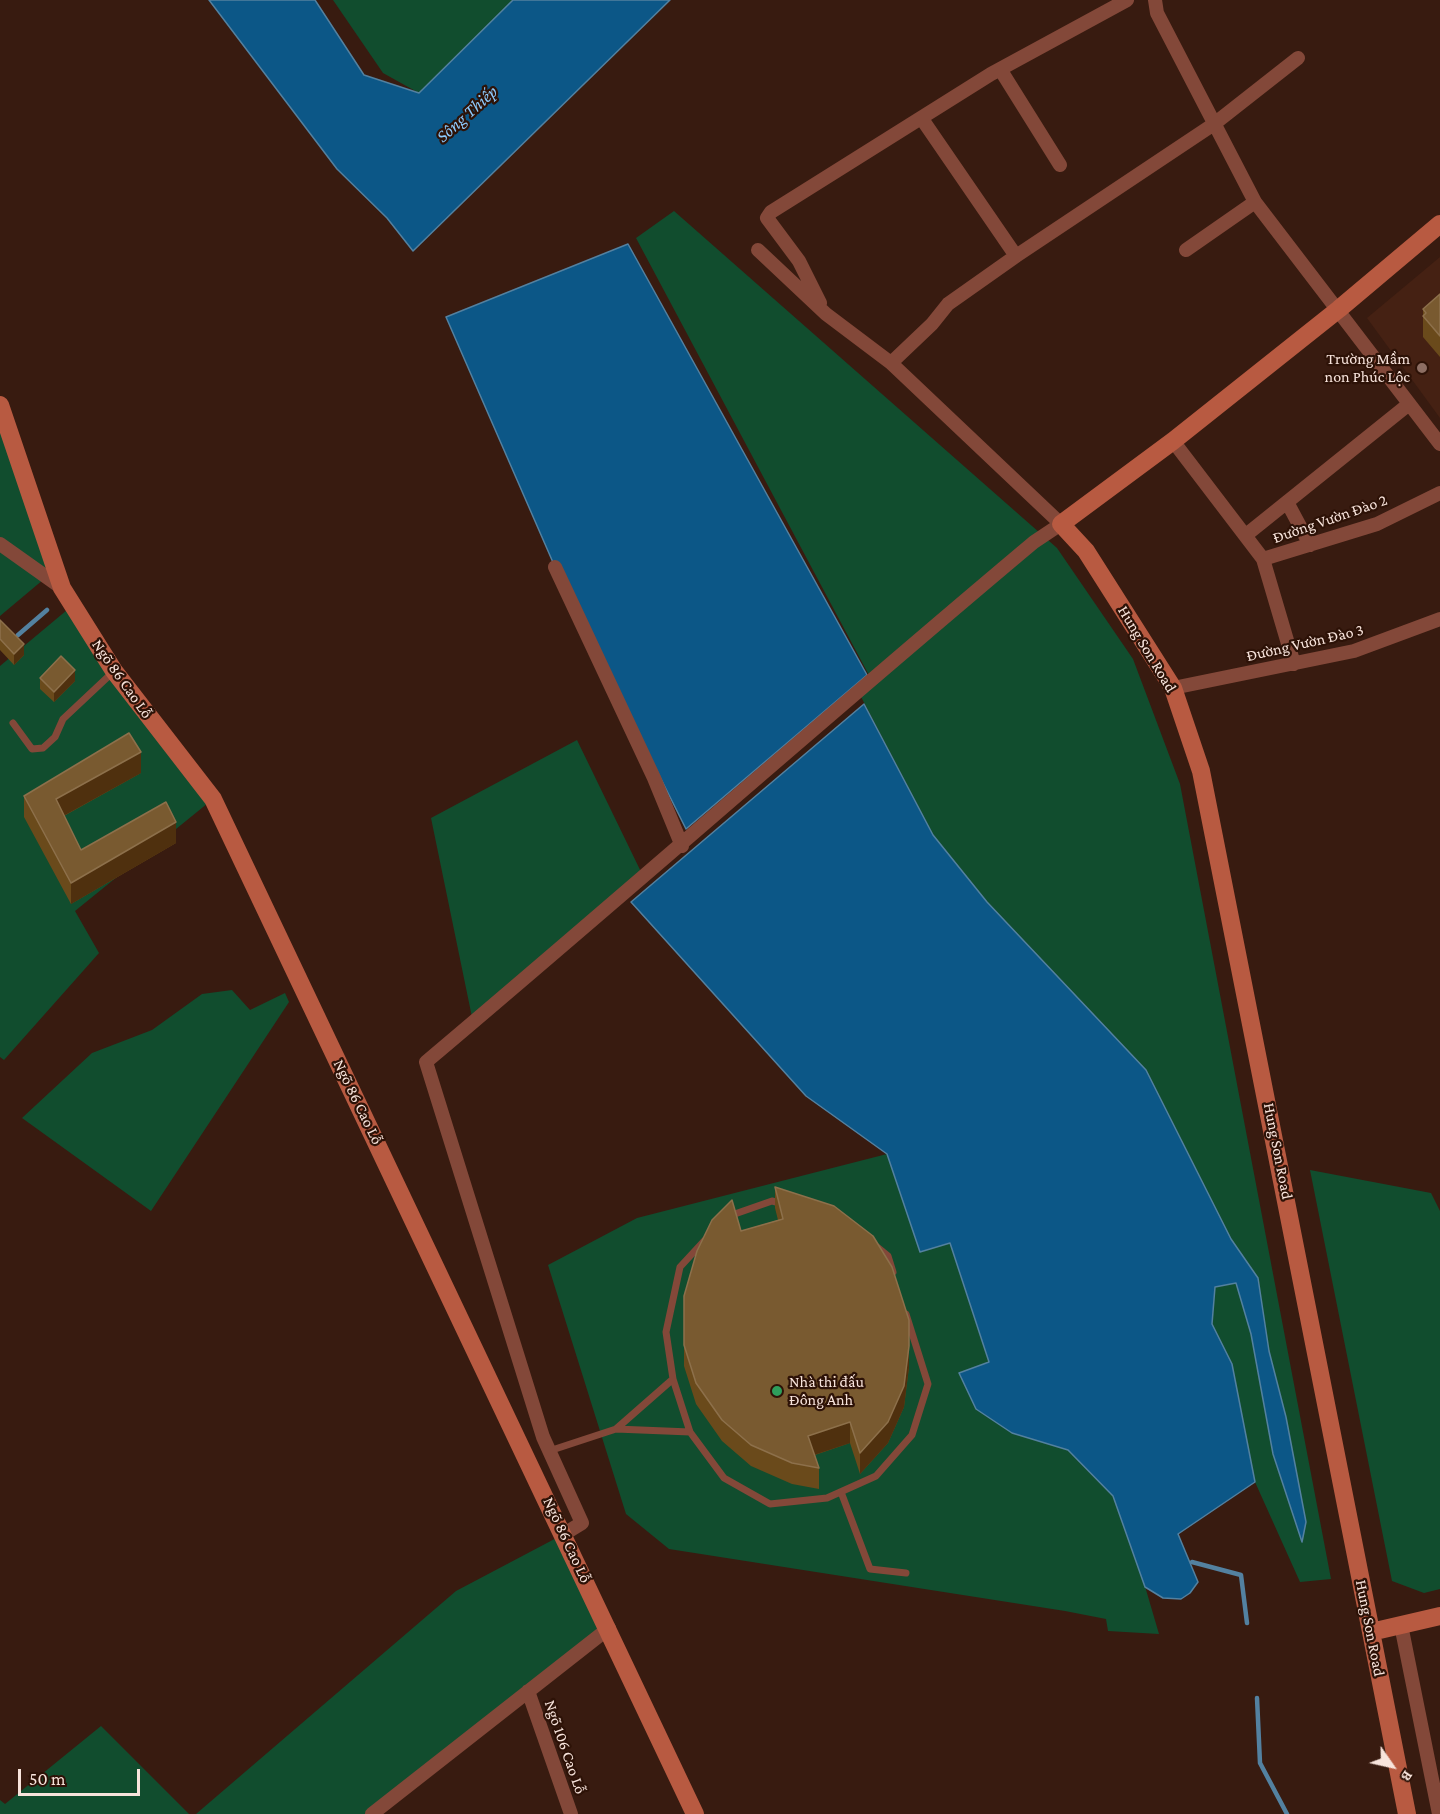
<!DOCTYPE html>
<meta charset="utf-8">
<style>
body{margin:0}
#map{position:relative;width:1440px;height:1814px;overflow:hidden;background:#381b10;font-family:"Crimson Pro",serif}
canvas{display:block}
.north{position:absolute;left:1362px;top:1736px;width:60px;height:60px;-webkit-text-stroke:4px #2d1207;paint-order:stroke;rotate:124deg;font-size:16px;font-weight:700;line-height:24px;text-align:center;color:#f8e4dc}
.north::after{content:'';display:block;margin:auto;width:21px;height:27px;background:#f8e4dc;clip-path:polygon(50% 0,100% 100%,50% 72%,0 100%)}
.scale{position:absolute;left:18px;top:1769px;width:122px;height:27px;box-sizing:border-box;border:3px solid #f8e4dc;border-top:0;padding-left:8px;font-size:18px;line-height:21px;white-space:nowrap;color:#f8e4dc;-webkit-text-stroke:4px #2d1207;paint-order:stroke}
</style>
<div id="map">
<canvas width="1440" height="1814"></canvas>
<div class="north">B</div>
<div class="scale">50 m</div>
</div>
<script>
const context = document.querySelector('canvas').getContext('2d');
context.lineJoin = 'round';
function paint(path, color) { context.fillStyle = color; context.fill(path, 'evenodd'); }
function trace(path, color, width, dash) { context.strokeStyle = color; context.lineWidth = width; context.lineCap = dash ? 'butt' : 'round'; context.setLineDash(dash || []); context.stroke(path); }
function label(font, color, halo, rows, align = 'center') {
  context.font = font + ' "Crimson Pro",serif'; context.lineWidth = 4.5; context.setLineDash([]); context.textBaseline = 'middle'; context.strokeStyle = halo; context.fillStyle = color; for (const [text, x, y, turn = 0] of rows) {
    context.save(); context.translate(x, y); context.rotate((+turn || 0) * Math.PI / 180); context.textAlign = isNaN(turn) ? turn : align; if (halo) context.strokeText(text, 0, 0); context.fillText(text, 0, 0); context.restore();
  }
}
const built = new Path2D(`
 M1440,257v161l-73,-100z`);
const green = new Path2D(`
 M333,0h184l-98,93 -36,-20z
 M674,211l383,337 76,111 47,125 151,795 -31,3 -45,-100 -23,-118 -20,-40 3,-37 21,-4 15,51 22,120 29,87 -16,-124 -17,-66 -11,-73 -271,-376 -54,-67 -75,-144 13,-12 -235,-441z
 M0,405l56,164 -56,47z
 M73,605l140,194 -138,112 24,42 -95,107 -4,-3v-391z
 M577,740l67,138 -171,144 -42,-204z
 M232,990l18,20 35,-17 4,9 -138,209 -129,-93 70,-65 60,-23 50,-36z
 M887,1154l33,98 30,-9 62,190 56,17 45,46 24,63 22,75 -51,-3 -2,-12 -41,-8 -396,-62 -43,-35 -78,-249 89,-47z
 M1310,1170l121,23 9,18v378l-16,4 -32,-12z
 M564,1534l45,94 -240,186h-173l260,-223z
 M101,1726l88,88h-189v-14l5,4z`);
const water = new Path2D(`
 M209,0h106l49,75 55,18 94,-93h157l-257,251 -26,-33 -50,-49z
 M628,244l239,431 -181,154 -131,-262 -109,-250z
 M864,704l69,131 54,67 159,168 85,169 27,39 11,73 17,66 20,105 -4,20 -29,-88 -22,-120 -15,-51 -21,4 -3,37 20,40 23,118 -77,52 20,48 -8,11 -9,6 -18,-1 -18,-11 -32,-91 -45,-46 -56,-17 -36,-24 -17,-36 30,-11 -39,-119 -30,9 -33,-98 -81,-58 -175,-194z`);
const stream = new Path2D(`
 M18,635l29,-25
 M1192,1562l49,13 6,48
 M1257,1698l3,65 27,51`);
const lane = new Path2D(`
 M13,723l19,26 11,-1 12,-11 8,-18 49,-46
 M729,1216l43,-15 12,3
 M877,1247l11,9 5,16
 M673,1379l17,53
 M616,1429l57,-50 -7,-47 14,-65 24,-26
 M549,1451l67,-22 74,3 34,46 46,26 57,-6 49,-22 36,-41 16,-51 -22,-70
 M841,1492l29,77 36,4`);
const street = new Path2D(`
 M1155,0l2,13 98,189 185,242
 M1000,69l60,96
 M922,119l94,137
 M1186,250l69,-48
 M820,303l-21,-42 -32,-43 4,-6 220,-138 136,-74
 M891,363l41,-39 16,-20 68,-48 198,-132 84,-66
 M1173,441l90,118 31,105
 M1287,502l23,43
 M1246,535l163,-131
 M0,544l62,44
 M1263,559l114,-35 63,-31
 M555,567l99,211 28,68
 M1173,688l181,-37 86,-32
 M564,1534l18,-11 -39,-86 -117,-375c204,-172 404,-349 608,-520l27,-18 -170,-161 -65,-49 -68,-64
 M1401,1625l38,189
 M528,1691l43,123
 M372,1814l237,-186`);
const secondary = new Path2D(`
 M0,405l62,183 52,83 99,128 482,1015
 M1371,1632l69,-16
 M1407,1814l-206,-1043 -28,-83 -87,-137 -25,-27 112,-83 166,-132 101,-85`);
const wall = new Path2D(`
 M1440,294v63l-17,-20v-28z
 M0,620l24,35 -10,10 -14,-15z
 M40,678l35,3 -21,21 -14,-13z
 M141,773l-77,43 17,34 95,-7 -105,61 -47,-87v-21z
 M775,1187l134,180 -5,40 -16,36 -28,31 -10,-31 -35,12 4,13v21l-27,-5 -41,-18 -29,-25 -26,-37 -12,-38v-70l57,-65 37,-11 -3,-12z`);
const shadedWall = new Path2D(`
 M24,644v11l-10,10v-11z
 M75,670v11l-21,21v-10z
 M141,752v21l-85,47v-21z
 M176,822v21l-105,61v-21z
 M909,1346v21l-5,40 -16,36 -28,31v-21z
 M850,1422v21l-42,14v-21z`);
const building = new Path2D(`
 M1440,294v42l-17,-20 3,-3 -3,-4z
 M0,620l24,24 -10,10 -14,-15z
 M61,656l14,14 -21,22 -14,-14z
 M129,733l12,19 -85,47 25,51 85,-48 10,20 -105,61 -47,-87z
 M775,1187l59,19 39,30 19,31 17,53v26l-5,40 -16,36 -28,31 -10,-31 -42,14 11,32 -27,-5 -41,-18 -29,-25 -26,-37 -12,-38v-49l13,-45 15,-31 20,-20 9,31 42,-12z`);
const markers = [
 [1422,368,6,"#8d6e63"],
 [777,1391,6,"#2e9e5b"]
];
const poiNames = [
 ["Trường Mầm",1410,359],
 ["non Phúc Lộc",1410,377],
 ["Nhà thi đấu",789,1382,"left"],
 ["Đông Anh",789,1400,"left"]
];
const streetNames = [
 ["Đường Vườn Đào 2",1330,519,-19],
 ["Đường Vườn Đào 3",1305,643,-13],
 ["Hung Son Road",1147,649,59],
 ["Ngõ 86 Cao Lỗ",122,679,55],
 ["Ngõ 86 Cao Lỗ",358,1102,64],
 ["Hung Son Road",1278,1151,79],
 ["Ngõ 86 Cao Lỗ",567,1540,65],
 ["Hung Son Road",1370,1628,79],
 ["Ngõ 106 Cao Lỗ",565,1747,71]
];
const waterNames = [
 ["Sông Thiếp",467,114,-42]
];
paint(built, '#452113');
paint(green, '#114d2e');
paint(water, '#0c5787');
trace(water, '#5381a0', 1.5);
trace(stream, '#5381a0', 4.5);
trace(lane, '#834839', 7);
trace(street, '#834839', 14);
trace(secondary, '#b85a41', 18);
paint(wall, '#6a4a1b');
paint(shadedWall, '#4f300e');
paint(building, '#795a30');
trace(building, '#8d704b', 1.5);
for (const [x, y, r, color] of markers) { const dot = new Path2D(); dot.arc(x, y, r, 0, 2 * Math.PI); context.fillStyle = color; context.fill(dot); trace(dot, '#2d1207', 2); }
label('16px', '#f8e4dc', '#2d1207', poiNames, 'right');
label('16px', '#f8e4dc', '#2d1207', streetNames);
label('italic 18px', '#8dcafd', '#2d1207', waterNames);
</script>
